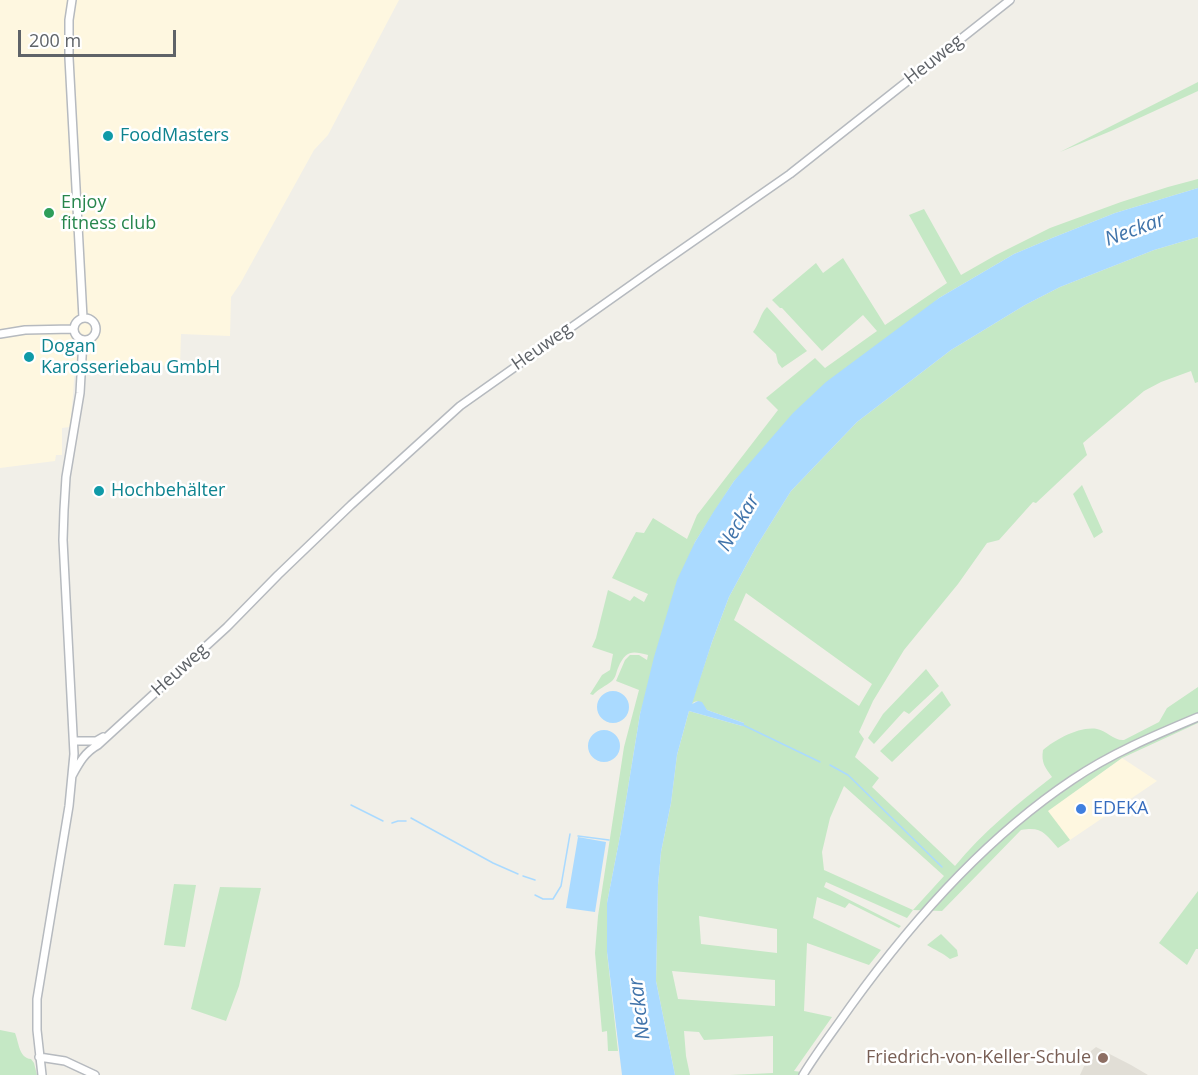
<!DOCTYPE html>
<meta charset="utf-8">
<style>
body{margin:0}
#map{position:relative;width:1198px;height:1075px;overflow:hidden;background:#f1efe8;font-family:"Open Sans",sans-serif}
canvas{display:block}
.scale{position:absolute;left:18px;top:30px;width:158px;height:27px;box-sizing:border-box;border:3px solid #5f6368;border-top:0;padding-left:8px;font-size:18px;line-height:21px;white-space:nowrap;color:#5f6368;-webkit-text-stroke:4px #fff;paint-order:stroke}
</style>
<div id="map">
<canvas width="1198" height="1075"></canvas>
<div class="scale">200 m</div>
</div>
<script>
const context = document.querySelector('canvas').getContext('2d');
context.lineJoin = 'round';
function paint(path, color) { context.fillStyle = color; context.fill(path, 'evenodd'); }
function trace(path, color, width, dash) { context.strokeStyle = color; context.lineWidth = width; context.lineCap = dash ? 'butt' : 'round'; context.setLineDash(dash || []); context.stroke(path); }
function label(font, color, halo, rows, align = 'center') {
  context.font = font + ' "Open Sans",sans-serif'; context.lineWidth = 5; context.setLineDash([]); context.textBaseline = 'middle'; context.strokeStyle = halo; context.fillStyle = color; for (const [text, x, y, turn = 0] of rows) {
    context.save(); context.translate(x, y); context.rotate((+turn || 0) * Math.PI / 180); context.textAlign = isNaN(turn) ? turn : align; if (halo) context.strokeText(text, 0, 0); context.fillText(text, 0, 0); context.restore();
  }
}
const commercial = new Path2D(`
 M0,0h399l-71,135 -14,15 -74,134 -9,13 -1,39 -49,-2 -1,32 -105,-2 -2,31 -3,32 -8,1v27h-6l-1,6 -55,7z
 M1122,758l35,23 -87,59 -23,-29z`);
const education = new Path2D(`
 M1096,1047l35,18 17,10h-68l11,-24z`);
const green = new Path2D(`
 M1198,82v9l-87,40 -51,21z
 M1198,179v9l-83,25 -63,25 -38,16 -75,44 -205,183 -39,61 -55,172 -19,117 -14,72v49l11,99h-10l-1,-20 -5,1 -7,-79 3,-37 26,-169 15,-57 -23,-9 9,-21 5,-5h9l8,5 1,-5c-16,-4 -22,-5 -30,13 -2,5 -2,9 -6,13 -6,5 -14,8 -19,14l-3,-1 12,-19 8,-5 3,-16 -21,-7 4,-9 12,-48 22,11 4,-5 10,6 4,-8 -36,-16 24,-46 8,1 9,-15 34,21 10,-24 81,-105 -12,-12 49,-40 10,10 52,-37 -14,-16 -41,36 -40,-43h-2l-8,-8 44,-37 7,10 20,-15 42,67 62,-42 -38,-68 15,-6 37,66 35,-20 54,-27 71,-26 47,-15z
 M1198,237v145l-3,1 -4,-12 -30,11 -17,9 -61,52 4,12 -51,48 -3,-1 -34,38 -12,3 -29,41 -54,66 -31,51 -14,31 5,7 -9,18 24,21 -7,9 83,79c28,-34 62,-62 97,-89 -7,-10 -11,-14 -9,-27 12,-10 36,-24 54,-21 10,2 17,12 27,11l35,-18 8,-14 31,-21v36l-76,35 -74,53 22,29 -12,8c-13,-15 -17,-22 -37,-18l-79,81 -29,-1 -6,8 -81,-36 -2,5 77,39 -2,2 -50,-25 -4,5 -28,-11 -4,21 68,32 -12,15 -62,-22 -3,68 28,6 -38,54 8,1 -2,3h-70l43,-2v-37l-69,4 -5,-8 -15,-1 2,25 4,19h-15l-19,-94 2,-96 3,-33 10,-49 6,-48 12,-44 53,15 2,-3 -37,-13 -9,-9 -4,1 -3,3 21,-63 17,-45 27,-50 35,-56 66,-69 94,-72 74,-45 35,-18 94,-37zM746,593l126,91 -13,22 -125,-86zM844,786l100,90 -31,34 -89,-40 -2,-18 8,-34zM699,916l78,13v24l-76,-9zM672,971l103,9v26l-97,-7z
 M767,307l40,44 -25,17 -4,-5 -2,-9 -23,-22c6,-8 8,-20 14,-25z
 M1082,485l21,47 -9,6 -21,-44z
 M926,669l13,17 -30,28 -5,-3 -30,33 -6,-6 15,-24z
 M942,691l9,14 -59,57 -12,-11z
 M174,884l22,1 -11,62 -21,-2z
 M220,887l41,1 -22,98 -13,35 -35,-12z
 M1198,891v58h-2l-9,16 -28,-22z
 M941,934l16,16 1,6 -8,3c-7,-6 -15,-9 -23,-14z
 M0,1030l15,3c4,10 4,25 16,26l3,4 3,12h-37z`);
const water = new Path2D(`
 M1198,188v49l-44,13 -94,37 -35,18 -74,45 -94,72 -66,69 -35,56 -27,50 -17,45 -20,62 6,-3 4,1 5,8 37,13v2l-2,1 -53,-15 -12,44 -6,48 -10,49 -3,33 -2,96 19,94h-53l-15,-123v-49l14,-72 19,-117 14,-57 23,-77 18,-38 19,-31 20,-30 59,-68 33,-31 113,-84 75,-44 38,-16 63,-25z
 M597 707a16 16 0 1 1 32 0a16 16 0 1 1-32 0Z
 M588 746a16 16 0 1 1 32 0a16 16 0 1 1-32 0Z
 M578,837l28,5 -11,70 -29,-4z`);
const stream = new Path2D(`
 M743,725l77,37
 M830,765l18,10 94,92
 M351,805l32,16
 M411,818l82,45 25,11
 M392,823l6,-2h8
 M578,836l31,4
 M523,876l12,4
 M535,895l8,4h10l8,-13 9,-52`);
const secondary = new Path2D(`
 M72,0l-3,20v38l14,260
 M74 329a11 11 0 1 1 22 0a11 11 0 1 1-22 0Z
 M0,334l25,-4 48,-1
 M74,741h22l7,-4
 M72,776c7,-13 13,-24 26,-31l129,-118 51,-52 73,-70 109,-99 195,-138 135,-94 220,-174
 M39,1057l26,4 30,14
 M42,1075l-5,-45v-31l32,-193 5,-52 -11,-214 1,-30 2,-33 14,-84 3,-53
 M803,1075c14,-23 31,-45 47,-68 61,-85 134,-168 222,-227 38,-26 83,-45 126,-63`);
const markers = [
 [108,136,6,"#0f9aa8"],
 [49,213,6,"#2e9e5b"],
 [29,357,6,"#0f9aa8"],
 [99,491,6,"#0f9aa8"],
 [1081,809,6,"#3f7fe0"],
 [1103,1058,6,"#8d6e63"]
];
const streetNames = [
 ["Heuweg",934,60,-38],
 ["Heuweg",542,347,-35],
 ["Heuweg",180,670,-42]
];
const cultureNames = [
 ["FoodMasters",120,136],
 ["Dogan",41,347],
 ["Karosseriebau GmbH",41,368],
 ["Hochbehälter",111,491]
];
const leisureNames = [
 ["Enjoy",61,203],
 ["fitness club",61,224]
];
const shopNames = [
 ["EDEKA",1093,809]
];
const educationNames = [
 ["Friedrich-von-Keller-Schule",1091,1058]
];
const waterNames = [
 ["Neckar",1135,230,-20],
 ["Neckar",739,523,-59],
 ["Neckar",640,1009,-97]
];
paint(commercial, '#fef7e0');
paint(education, '#e1ded6');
paint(green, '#c5e8c5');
paint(water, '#aadaff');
trace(stream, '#aadaff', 1.5);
trace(secondary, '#b6babf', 10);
trace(secondary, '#fff', 7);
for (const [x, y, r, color] of markers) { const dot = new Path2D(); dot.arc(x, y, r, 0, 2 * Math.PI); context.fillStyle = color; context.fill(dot); trace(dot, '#fff', 2); }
label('18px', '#5f6368', '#fff', streetNames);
label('18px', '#0d838f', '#fff', cultureNames, 'left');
label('18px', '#27864d', '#fff', leisureNames, 'left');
label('18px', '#366cbe', '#fff', shopNames, 'left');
label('18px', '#785e54', '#fff', educationNames, 'right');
label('italic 20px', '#4174aa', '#fff', waterNames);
</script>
